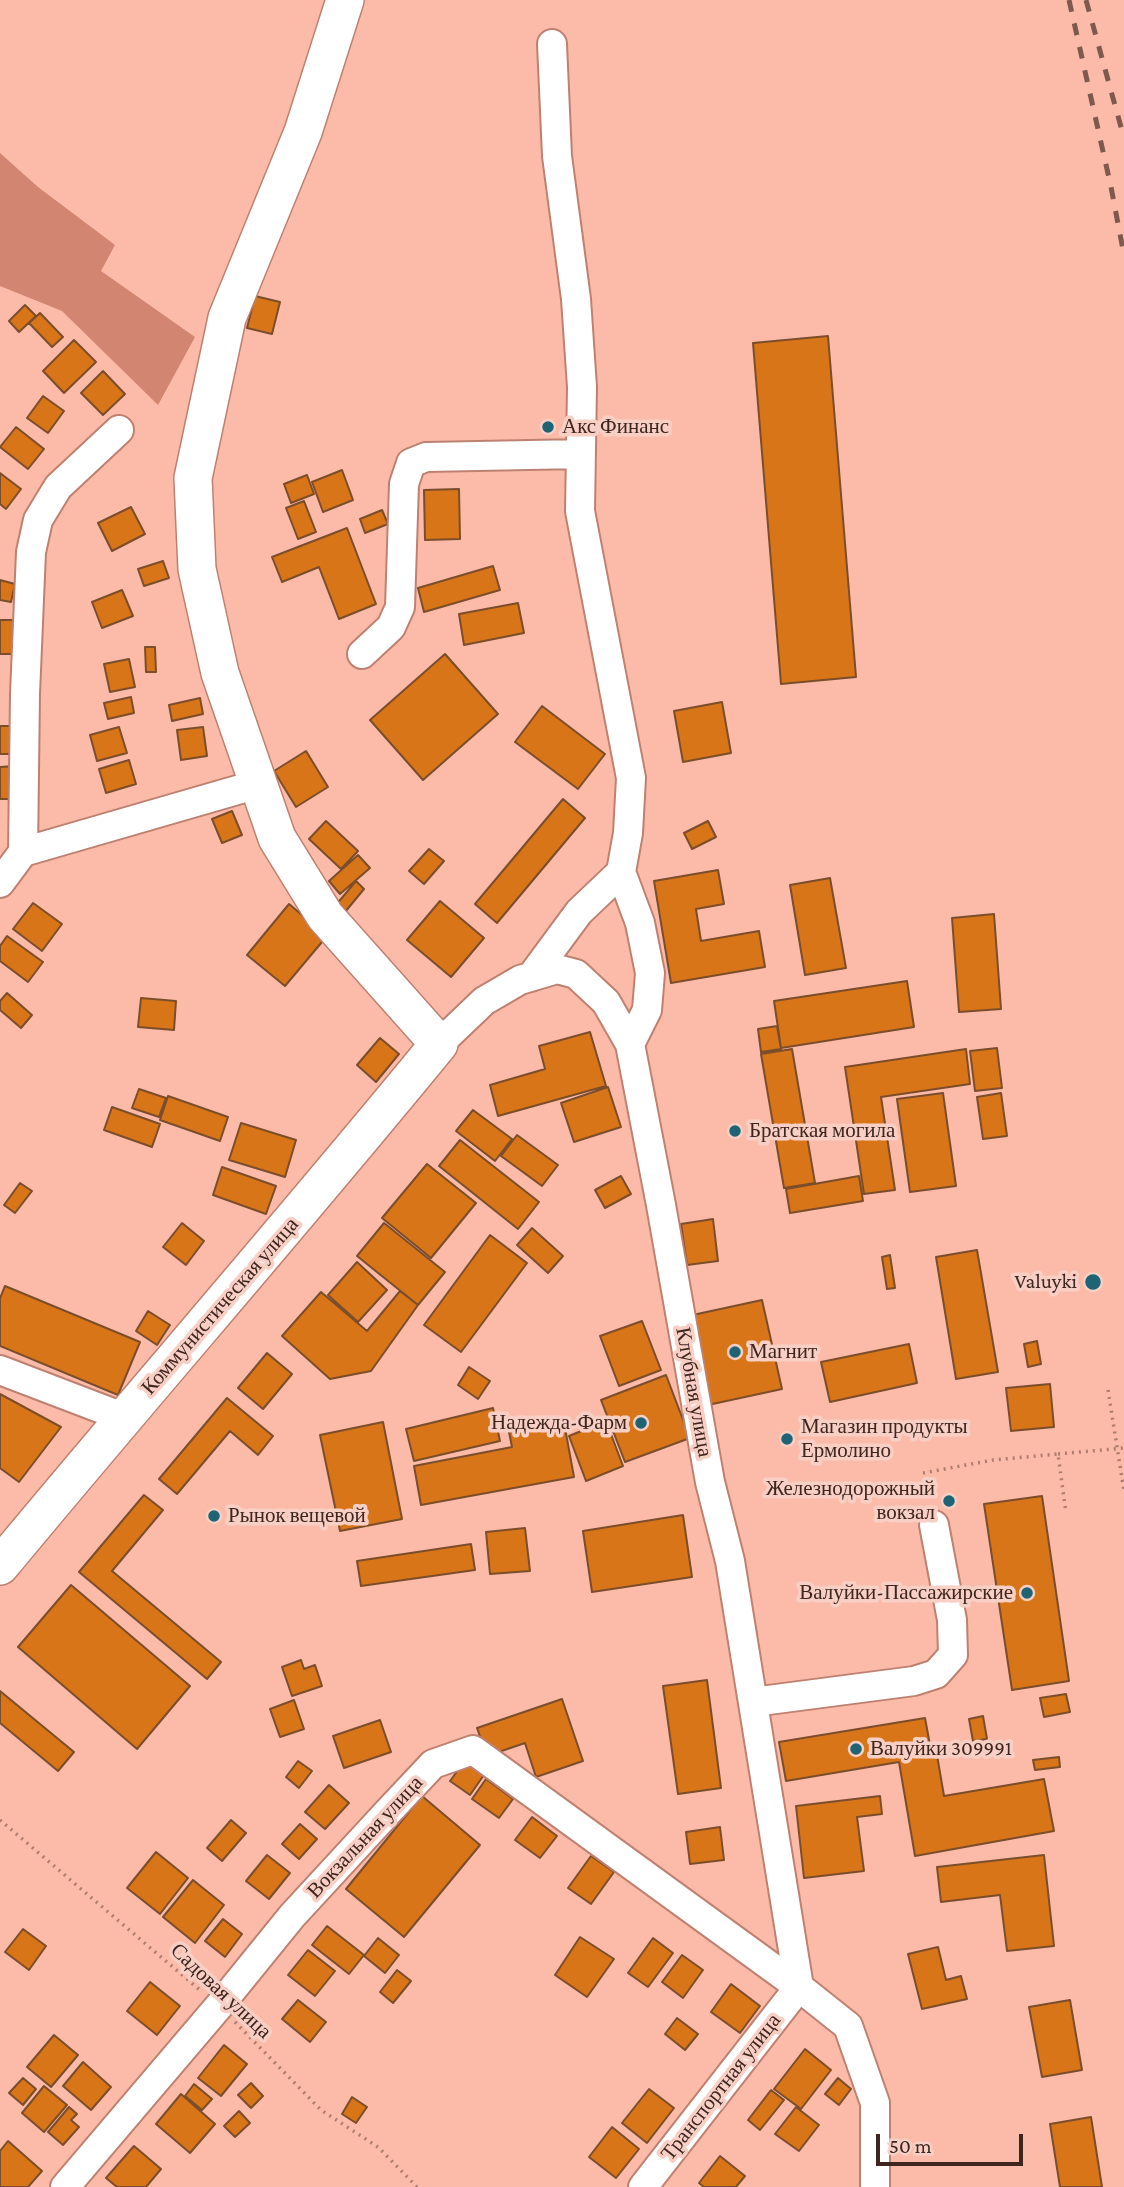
<!DOCTYPE html>
<meta charset="utf-8">
<style>
body{margin:0}
#map{position:relative;width:1124px;height:2187px;overflow:hidden;background:#fcbba9;font-family:"Crimson Pro",serif}
canvas{display:block}
.scale{position:absolute;left:876px;top:2134px;width:147px;height:32px;box-sizing:border-box;border:4px solid #3e251e;border-top:0;padding-left:9px;font-size:21px;line-height:24px;white-space:nowrap;color:#3e251e;-webkit-text-stroke:5px #f7cfc4;paint-order:stroke}
</style>
<div id="map">
<canvas width="1124" height="2187"></canvas>
<div class="scale">50 m</div>
</div>
<script>
const context = document.querySelector('canvas').getContext('2d');
context.lineJoin = 'round';
function paint(path, color) { context.fillStyle = color; context.fill(path, 'evenodd'); }
function trace(path, color, width, dash) { context.strokeStyle = color; context.lineWidth = width; context.lineCap = dash ? 'butt' : 'round'; context.setLineDash(dash || []); context.stroke(path); }
function label(font, color, halo, rows, align = 'center') {
  context.font = font + ' "Crimson Pro",serif'; context.lineWidth = 7; context.setLineDash([]); context.textBaseline = 'middle'; context.strokeStyle = halo; context.fillStyle = color; for (const [text, x, y, turn = 0] of rows) {
    context.save(); context.translate(x, y); context.rotate((+turn || 0) * Math.PI / 180); context.textAlign = isNaN(turn) ? turn : align; if (halo) context.strokeText(text, 0, 0); context.fillText(text, 0, 0); context.restore();
  }
}
const green = new Path2D(`
 M0,153l38,34 77,58 -14,26 94,66 -37,68 -96,-94 -62,-25z`);
const building = new Path2D(`
 M255,296l25,6 -8,32 -25,-6z
 M25,305l11,11 -17,16 -10,-11z
 M40,313l23,24 -11,10 -23,-24z
 M828,336l28,341 -75,7 -28,-341z
 M74,340l22,22 -32,31 -21,-22z
 M103,371l22,23 -22,21 -22,-22z
 M43,396l21,15 -16,22 -21,-15z
 M16,427l28,22 -16,20 -28,-22z
 M342,470l11,30 -30,12 -11,-30z
 M0,473l21,16 -15,20 -6,-5z
 M307,475l7,19 -23,9 -7,-19z
 M459,489l1,50 -35,1 -1,-50z
 M304,501l12,31 -18,7 -12,-31z
 M131,507l14,27 -33,17 -14,-28z
 M382,510l6,14 -23,9 -5,-14z
 M347,528l29,76 -37,15 -20,-52 -37,15 -10,-25z
 M163,561l6,17 -25,8 -6,-17z
 M493,566l7,24 -76,22 -6,-24z
 M0,580l15,4 -4,18 -11,-2z
 M122,590l11,26 -31,12 -10,-26z
 M518,603l6,30 -60,12 -5,-31z
 M0,620h13v34h-13z
 M145,647h10l1,25h-10z
 M445,654l53,60 -75,66 -53,-60z
 M129,659l6,28 -25,5 -6,-28z
 M131,697l3,16 -26,6 -4,-16z
 M200,698l3,16 -31,7 -3,-16z
 M722,702l9,51 -48,9 -9,-51z
 M542,706l63,48 -27,35 -63,-47z
 M0,726h14v28h-14z
 M119,727l8,26 -30,8 -7,-26z
 M203,727l4,29 -26,4 -4,-30z
 M306,751l22,36 -32,20 -22,-36z
 M129,760l7,24 -30,9 -7,-24z
 M15,766v33h-15v-32z
 M563,799l22,19 -88,105 -22,-19z
 M232,811l10,24 -20,8 -10,-24z
 M326,821l32,30 -17,18 -32,-30z
 M708,821l8,16 -24,12 -8,-16z
 M429,849l15,12 -20,23 -15,-13z
 M358,855l12,13 -30,26 -11,-13z
 M718,870l6,34 -28,5 5,32 58,-10 6,36 -94,16 -17,-102z
 M830,878l16,90 -41,7 -15,-90z
 M356,881l8,8 -19,23 -9,-7z
 M440,901l44,37 -33,39 -44,-37z
 M33,903l29,21 -20,27 -29,-22z
 M289,904l38,32 -42,50 -38,-31z
 M994,914l7,95 -42,3 -7,-94z
 M7,936l36,26 -15,20 -28,-21v-15z
 M907,981l7,46 -133,21 -7,-47z
 M7,993l25,22 -11,13 -21,-18v-9z
 M141,998l35,3 -2,29 -36,-3z
 M777,1026l4,23 -20,3 -3,-23z
 M590,1032l16,54 -108,30 -8,-31 55,-16 -6,-23z
 M380,1038l19,16 -23,28 -19,-17z
 M997,1048l5,40 -27,3 -5,-40z
 M792,1049l23,134 -31,5 -23,-134z
 M966,1049l4,35 -89,13 14,93 -31,4 -19,-127z
 M608,1087l13,40 -47,15 -13,-39z
 M139,1089l27,9 -7,19 -27,-9z
 M943,1093l13,93 -46,6 -13,-93z
 M1001,1093l6,43 -24,3 -6,-42z
 M168,1096l60,21 -8,24 -60,-21z
 M112,1107l48,17 -8,23 -48,-17z
 M473,1110l39,29 -17,22 -39,-30z
 M241,1123l55,17 -11,37 -56,-17z
 M517,1135l41,30 -16,21 -41,-30z
 M460,1140l79,62 -21,27 -79,-63z
 M427,1164l49,39 -45,55 -49,-40z
 M222,1167l54,19 -10,28 -53,-19z
 M621,1176l10,18 -26,14 -10,-18z
 M859,1176l4,25 -73,12 -4,-24z
 M20,1183l12,8 -17,22 -11,-8z
 M713,1219l5,42 -31,4 -6,-41z
 M182,1223l22,18 -18,24 -23,-18z
 M384,1223l61,49 -27,33 -61,-49z
 M532,1228l31,28 -15,17 -31,-28z
 M490,1235l37,28 -66,89 -37,-27z
 M977,1250l21,122 -42,7 -20,-122z
 M890,1255l5,33 -8,1 -5,-32z
 M357,1262l30,28 -29,32 -30,-27z
 M5,1286l135,56 -22,53 -118,-49v-48z
 M400,1291l18,14 -47,66 -41,8 -48,-43 39,-44 46,39z
 M762,1300l20,89 -74,16 -20,-89z
 M148,1311l22,14 -13,20 -21,-14z
 M642,1321l19,49 -42,16 -19,-50z
 M1037,1341l4,23 -13,3 -4,-23z
 M909,1344l8,39 -87,19 -9,-40z
 M267,1353l25,21 -29,35 -25,-21z
 M469,1367l21,14 -12,18 -20,-14z
 M666,1375l24,63 -65,24 -24,-62z
 M1050,1384l4,43 -43,4 -5,-43z
 M0,1394l61,33 -42,55 -19,-14z
 M227,1398l46,38 -15,19 -28,-24 -53,63 -18,-15z
 M493,1408l7,33 -86,20 -8,-32z
 M563,1417l11,60 -153,28 -7,-39 98,-19 -4,-20z
 M606,1421l17,45 -37,15 -17,-45z
 M383,1422l19,97 -62,12 -20,-96z
 M144,1495l19,15 -51,61 109,91 -14,17 -128,-107z
 M1042,1496l27,185 -57,9 -28,-186z
 M683,1515l9,62 -100,15 -9,-61z
 M525,1528l5,43 -40,3 -4,-42z
 M471,1544l4,26 -114,16 -4,-25z
 M71,1585l119,101 -53,63 -119,-102z
 M301,1660l3,9 11,-4 7,21 -30,10 -10,-29z
 M707,1680l14,108 -43,6 -15,-108z
 M0,1691l74,61 -16,19 -58,-48z
 M1066,1694l4,18 -26,5 -4,-19z
 M562,1699l21,62 -47,16 -11,-34 -38,13 -10,-28z
 M294,1700l10,29 -24,8 -10,-28z
 M983,1716l4,23 -14,2 -4,-22z
 M925,1718l7,38 5,-1 7,41 100,-17 10,52 -139,25 -16,-94 -113,19 -7,-39z
 M380,1720l11,32 -47,16 -11,-32z
 M1059,1757l1,10 -25,3 -2,-10z
 M467,1758l19,14 -16,23 -20,-14z
 M298,1761l14,10 -13,17 -13,-11z
 M486,1779l27,20 -14,19 -27,-19z
 M329,1785l20,18 -24,26 -20,-17z
 M422,1796l58,49 -76,92 -58,-48z
 M880,1796l2,18 -25,3 7,54 -60,7 -8,-72z
 M532,1817l25,19 -17,22 -25,-18z
 M231,1820l15,13 -24,28 -15,-13z
 M300,1824l17,15 -18,20 -17,-15z
 M720,1827l4,33 -34,4 -4,-32z
 M156,1852l32,26 -28,36 -33,-26z
 M267,1855l23,18 -21,26 -23,-18z
 M1044,1855l10,91 -47,5 -7,-56 -59,7 -4,-35z
 M591,1856l23,16 -23,32 -23,-16z
 M193,1880l31,25 -29,38 -32,-26z
 M223,1919l19,15 -17,23 -20,-16z
 M327,1926l37,29 -15,19 -37,-29z
 M23,1929l23,17 -17,24 -24,-18z
 M580,1937l34,22 -27,38 -32,-22z
 M378,1938l21,17 -14,18 -21,-17z
 M653,1938l20,15 -25,34 -20,-14z
 M938,1947l8,33 15,-4 6,23 -45,10 -14,-55z
 M308,1950l27,21 -20,25 -27,-21z
 M682,1955l21,15 -20,28 -21,-16z
 M397,1970l14,11 -18,22 -13,-11z
 M150,1982l30,24 -23,29 -30,-24z
 M731,1984l29,22 -20,27 -29,-21z
 M298,2000l28,22 -16,20 -28,-23z
 M1070,2000l12,70 -40,7 -13,-70z
 M677,2018l21,16 -13,16 -20,-16z
 M54,2035l24,20 -27,32 -24,-20z
 M224,2045l23,19 -26,32 -23,-18z
 M805,2049l26,21 -30,39 -27,-20z
 M83,2062l28,25 -20,23 -28,-24z
 M23,2078l13,11 -13,16 -14,-12z
 M838,2078l13,11 -12,16 -14,-11z
 M251,2083l12,13 -12,12 -13,-13z
 M194,2084l18,15 -10,11 -17,-14z
 M44,2086l23,19 -23,27 -22,-19z
 M649,2089l25,19 -27,35 -25,-20z
 M771,2090l13,10 -24,30 -12,-10z
 M181,2094l34,30 -25,29 -34,-29z
 M352,2097l15,10 -11,16 -14,-9z
 M69,2107l8,7 -6,6 8,7 -16,18 -15,-13z
 M796,2107l23,18 -20,26 -24,-17z
 M239,2111l11,12 -15,14 -11,-11z
 M1091,2117l11,70h-42l-10,-63z
 M612,2127l27,22 -23,29 -27,-21z
 M8,2141l34,30 -14,16h-28v-36z
 M134,2146l27,23 -15,18h-29l-11,-9z
 M720,2156l25,20 -9,11h-32l-5,-4z`);
const path = new Path2D(`
 M1108,1390l16,101
 M923,1473l70,-13 65,-6 8,59
 M0,1820l201,171
 M235,2022l86,88 57,37 39,40`);
const minor = new Path2D(`
 M552,44l5,112 19,143 6,88 -2,124 51,267 -3,55 -7,39 19,51 10,50 -3,37 -17,34
 M362,654l29,-27 9,-20 4,-123 7,-21 15,-6 155,-3
 M23,852l2,-158 6,-142 7,-32 20,-33 61,-57
 M23,852l235,-68
 M0,883l23,-31
 M531,977l48,-65 42,-40
 M439,1044l45,-43 36,-21 37,-11 19,5 30,28 24,42 31,161 49,277 20,79 69,426
 M0,1370l123,47
 M753,1702l161,-21 22,-7 17,-19 -1,-35 -18,-95
 M65,2187l154,-181 73,-90 94,-102 47,-50 40,-14 326,237 49,39 27,77v84
 M643,2187l156,-200`);
const major = new Path2D(`
 M0,1566c145,-175 295,-346 439,-522l-114,-128 -48,-78 -57,-165 -23,-104 -4,-91 34,-160 76,-186 42,-132`);
const rail = new Path2D(`
 M1069,0l42,187 13,68
 M1086,0l38,138`);
const pathBridge = new Path2D(`
 M1058,1454l66,-6`);
const markers = [
 [548,427,7,"#1e6474"],
 [735,1131,7,"#1e6474"],
 [1093,1282,9,"#1e6474"],
 [735,1352,7,"#1e6474"],
 [641,1423,7,"#1e6474"],
 [787,1439,7,"#1e6474"],
 [949,1501,7,"#1e6474"],
 [214,1516,7,"#1e6474"],
 [1027,1593,7,"#1e6474"],
 [856,1749,7,"#1e6474"]
];
const poiNames = [
 ["Акс Финанс",562,427],
 ["Братская могила",749,1131],
 ["Valuyki",1077,1282,"right"],
 ["Магнит",749,1352],
 ["Надежда-Фарм",627,1423,"right"],
 ["Магазин продукты",801,1427],
 ["Ермолино",801,1451],
 ["Железнодорожный",935,1489,"right"],
 ["вокзал",935,1513,"right"],
 ["Рынок вещевой",228,1516],
 ["Валуйки-Пассажирские",1013,1593,"right"],
 ["Валуйки 309991",870,1749]
];
const streetNames = [
 ["Коммунистическая улица",220,1306,-49],
 ["Клубная улица",694,1392,80],
 ["Вокзальная улица",365,1837,-47],
 ["Садовая улица",221,1991,43],
 ["Транспортная улица",721,2087,-52]
];
paint(green, '#d28570');
paint(building, '#d87518');
trace(building, '#7c4d2b', 2);
trace(minor, '#be8171', 32);
trace(major, '#be8171', 40);
trace(path, '#ae7d70', 3.5, [2, 5]);
trace(minor, '#fff', 28);
trace(major, '#fff', 37);
trace(rail, '#80594e', 5, [12, 12]);
trace(pathBridge, '#ae7d70', 3.5, [2, 5]);
for (const [x, y, r, color] of markers) { const dot = new Path2D(); dot.arc(x, y, r, 0, 2 * Math.PI); context.fillStyle = color; context.fill(dot); trace(dot, '#f7cfc4', 2.5); }
label('21px', '#3e251e', '#f7cfc4', poiNames, 'left');
label('21px', '#3e251e', '#f7cfc4', streetNames);
</script>
